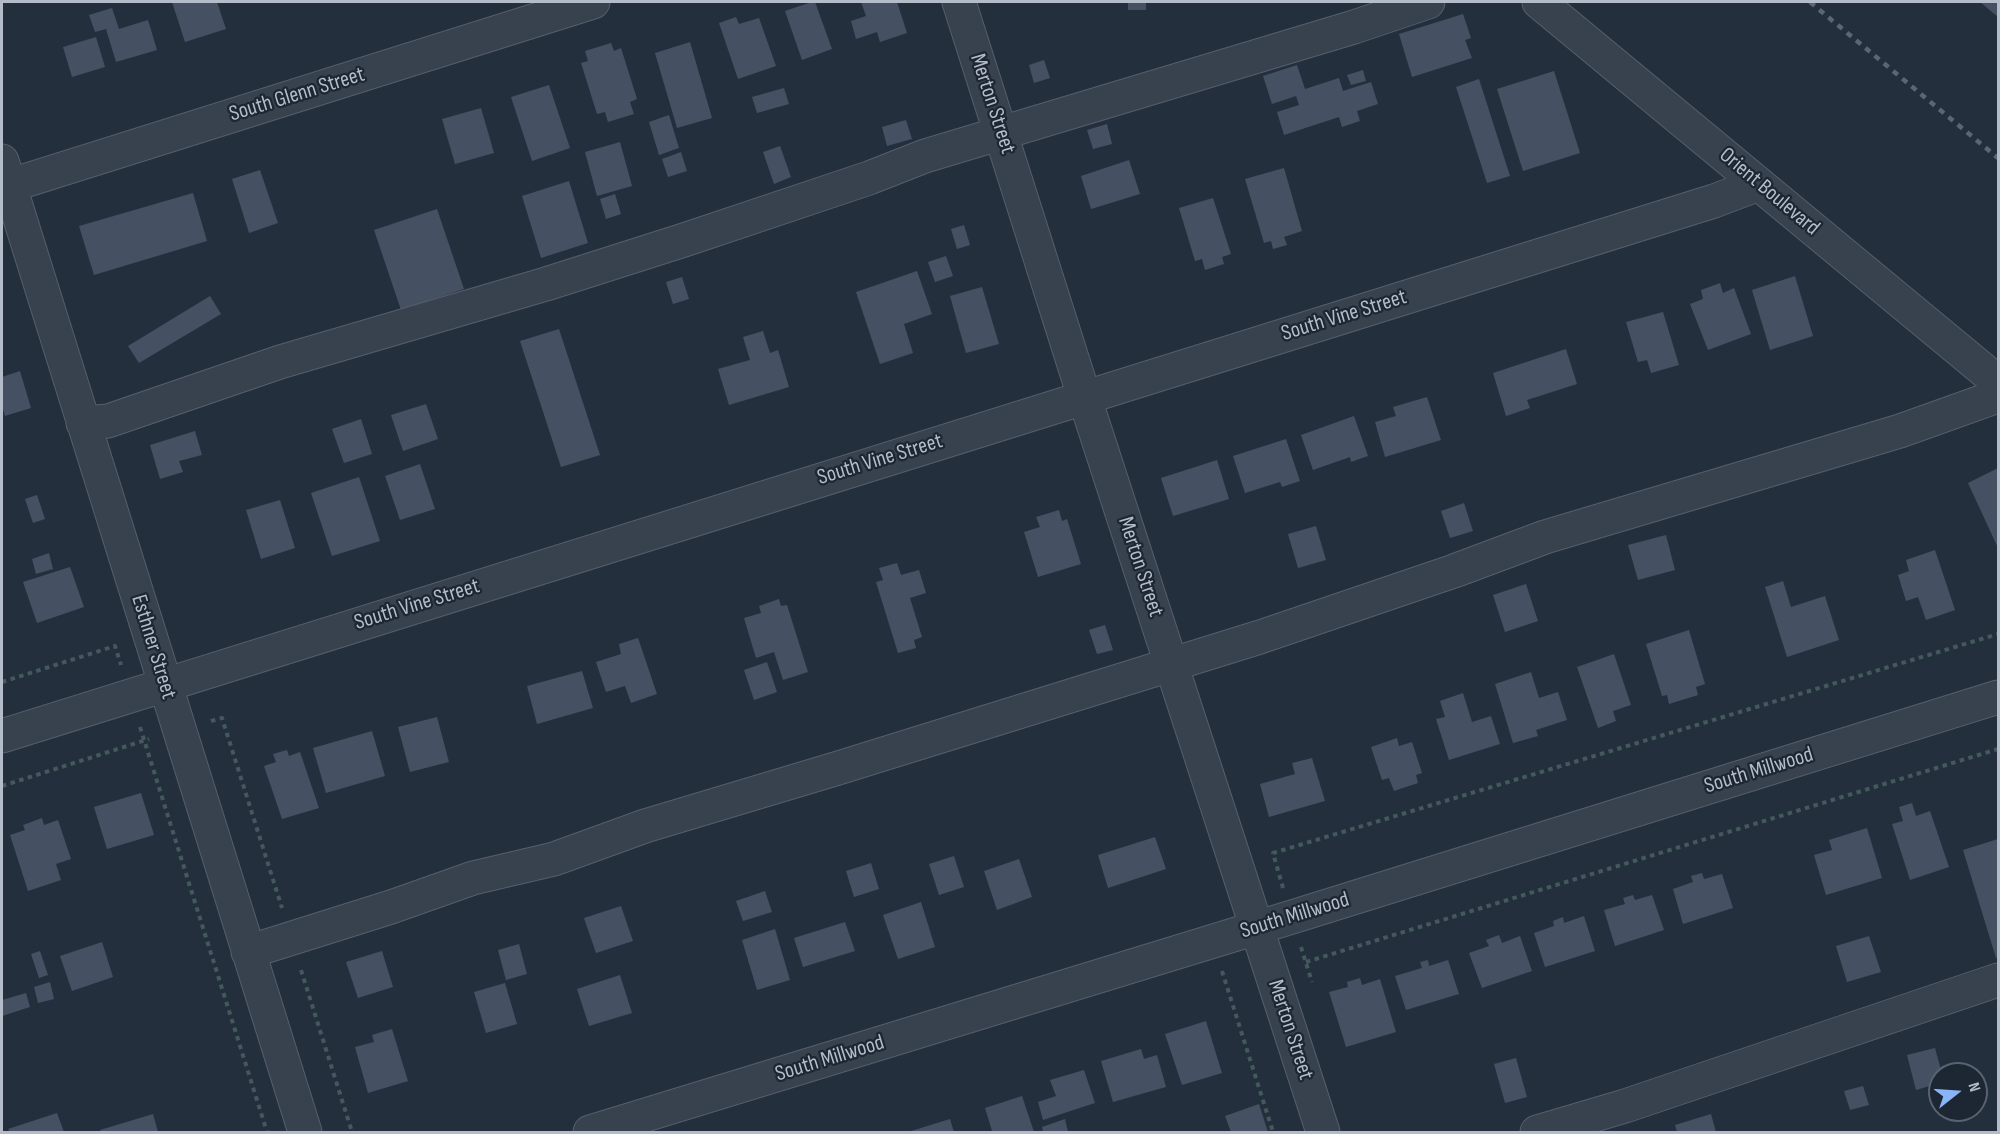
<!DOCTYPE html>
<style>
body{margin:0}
#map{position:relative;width:2000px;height:1134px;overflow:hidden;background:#242f3e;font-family:"Sofia Sans Condensed",sans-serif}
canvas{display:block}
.frame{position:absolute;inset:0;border:3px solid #b4bcc9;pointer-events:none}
.north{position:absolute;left:1928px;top:1062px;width:60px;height:60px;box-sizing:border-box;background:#1d2633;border:2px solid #59626f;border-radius:50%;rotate:73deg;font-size:16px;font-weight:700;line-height:24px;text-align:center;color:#b4bcc9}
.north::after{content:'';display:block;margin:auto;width:21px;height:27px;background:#8ab4f8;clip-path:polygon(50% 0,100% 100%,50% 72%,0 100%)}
</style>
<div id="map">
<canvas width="2000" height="1134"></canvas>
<div class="frame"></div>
<div class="north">N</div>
</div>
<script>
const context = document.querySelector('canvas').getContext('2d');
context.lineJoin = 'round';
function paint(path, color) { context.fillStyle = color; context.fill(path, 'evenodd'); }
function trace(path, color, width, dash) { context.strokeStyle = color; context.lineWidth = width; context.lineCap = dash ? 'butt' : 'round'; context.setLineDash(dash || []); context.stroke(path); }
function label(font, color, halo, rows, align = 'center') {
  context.font = font + ' "Sofia Sans Condensed",sans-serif'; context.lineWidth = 4.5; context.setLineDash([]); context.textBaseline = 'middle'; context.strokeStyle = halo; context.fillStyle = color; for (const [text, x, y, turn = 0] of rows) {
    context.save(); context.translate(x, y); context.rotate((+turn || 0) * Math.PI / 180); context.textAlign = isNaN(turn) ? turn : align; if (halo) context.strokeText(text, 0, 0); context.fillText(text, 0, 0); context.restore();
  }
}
const building = new Path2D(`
 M172,2h45l9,27 -41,13z
 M812,2h3l17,47 -30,11 -17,-49z
 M861,2h36l10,31 -27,9 -3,-10 -21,7 -5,-18 15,-5z
 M1128,2h18v8h-18z
 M1980,2h18v15z
 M112,8l7,21 29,-9 9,30 -41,12 -10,-33 -11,3 -6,-17z
 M1463,14l8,24 -6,2 7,18 -60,19 -13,-43z
 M736,17l3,7 20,-6 17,48 -38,13 -19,-56z
 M96,37l9,30 -33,10 -9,-30z
 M690,42l22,76 -35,10 -22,-75z
 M611,43l3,8 7,-3 16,51 -7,3 4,12 -26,8 -3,-10 -8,2 -16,-51 7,-2 -3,-10z
 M1044,60l6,18 -16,5 -5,-18z
 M1297,65l8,24 34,-11 4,13 28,-9 7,22 -21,7 3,10 -18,6 -3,-10 -55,18 -7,-23 22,-7 -3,-9 -24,8 -9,-28z
 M1363,70l3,11 -15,4 -4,-10z
 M1554,71l26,82 -57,18 -26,-82z
 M1479,79l31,97 -23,7 -31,-96z
 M549,85l21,63 -38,13 -21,-64z
 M784,88l5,16 -32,9 -5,-16z
 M481,108l13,45 -39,11 -13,-45z
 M669,115l10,33 -20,7 -10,-33z
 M906,120l6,19 -25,7 -5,-19z
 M1107,124l5,20 -19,5 -6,-19z
 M620,142l12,44 -35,10 -12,-44z
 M780,146l11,31 -17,7 -11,-32z
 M681,152l6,19 -19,6 -6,-18z
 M1129,160l11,34 -49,15 -10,-33z
 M1284,168l18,63 -18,6 3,8 -14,4 -2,-8 -7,2 -19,-64z
 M260,170l18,53 -29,10 -17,-54z
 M569,181l19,62 -47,15 -19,-62z
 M193,193l14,48 -113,34 -15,-49z
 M615,194l6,20 -15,5 -6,-20z
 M1213,198l18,56 -9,3 2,7 -19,6 -3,-11 -7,2 -16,-53z
 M437,209l27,80 -63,21 -27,-80z
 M964,225l6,20 -13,4 -6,-20z
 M946,256l7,20 -18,6 -7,-20z
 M917,271l15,43 -28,10 9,29 -33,11 -24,-72z
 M1795,276l18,60 -43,14 -18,-60z
 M682,277l7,22 -16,5 -7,-22z
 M1720,283l3,10 11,-5 17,46 -43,16 -18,-46 13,-5 -2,-9z
 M982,287l17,57 -33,9 -16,-57z
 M210,296l11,18 -82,49 -11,-17z
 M1663,312l16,53 -28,8 -4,-13 -9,2 -12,-40z
 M559,329l41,126 -39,12 -41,-126z
 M763,331l7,22 8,-3 11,37 -60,18 -11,-36 32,-9 -7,-23z
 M1566,349l11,35 -50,16 3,8 -24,8 -13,-43z
 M20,371l11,37 -26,8 -3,-10v-29z
 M1427,397l14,43 -56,17 -10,-35 21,-6 -3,-9z
 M426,404l12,35 -35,12 -12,-36z
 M1354,416l14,40 -17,6 -1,-5 -37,13 -12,-35z
 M361,419l11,35 -28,9 -12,-34z
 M195,431l7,24 -23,6 4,11 -23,7 -10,-34z
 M1286,439l14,42 -18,6 -2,-5 -35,11 -12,-37z
 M1217,460l12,39 -56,17 -12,-38z
 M420,464l15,45 -35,11 -15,-44z
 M1998,468v80l-30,-65z
 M359,477l21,64 -48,15 -21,-63z
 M37,495l8,24 -12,4 -8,-24z
 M280,500l15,48 -34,11 -15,-49z
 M1464,503l9,28 -23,7 -9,-27z
 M1059,510l3,11 5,-2 14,45 -43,13 -14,-45 16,-5 -4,-10z
 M1316,526l10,34 -28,8 -10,-34z
 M1666,535l9,35 -37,10 -10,-35z
 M1935,550l20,60 -29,10 -8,-23 -12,4 -8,-26 11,-4 -3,-11z
 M49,553l4,16 -17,5 -4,-15z
 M897,563l4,12 18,-5 7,23 -16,5 12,39 -8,3 2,8 -18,5 -22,-71 7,-2 -4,-12z
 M70,567l14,40 -47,16 -14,-41z
 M1783,581l8,26 34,-11 14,44 -52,17 -22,-70z
 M1526,584l12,37 -33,11 -12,-37z
 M779,599l2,7 6,-1 21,67 -25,8 -9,-28 -18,6 -12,-40 17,-5 -2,-7z
 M1105,625l8,25 -16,4 -8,-24z
 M1689,630l16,54 -9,3 2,8 -29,9 -2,-9 -5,1 -16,-52z
 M638,638l19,56 -26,9 -6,-17 -19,6 -10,-30 25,-8 -2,-10z
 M1614,654l17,51 -18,6 3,10 -18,7 -21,-61z
 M767,662l10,30 -23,8 -10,-30z
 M582,671l11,37 -56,16 -10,-38z
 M1531,672l8,26 19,-6 9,28 -31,10 2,6 -25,7 -18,-59z
 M1463,693l9,29 19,-6 9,28 -51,16 -13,-41 9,-2 -5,-16z
 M437,717l12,45 -39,10 -12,-45z
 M372,731l13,45 -59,17 -13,-45z
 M1397,738l2,8 13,-4 10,31 -6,2 2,8 -24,8 -5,-13 -7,2 -11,-33z
 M287,750l2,6 11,-4 19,56 -37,11 -18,-53 12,-4 -3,-8z
 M1312,758l13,43 -56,16 -9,-33 35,-10 -3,-11z
 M141,793l13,42 -47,14 -13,-42z
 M1912,803l4,13 14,-5 19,56 -39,13 -18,-56 11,-3 -4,-14z
 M42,818l2,7 14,-5 13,39 -15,5 5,16 -33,11 -18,-56 15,-5 -2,-5z
 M1867,828l15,50 -56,17 -12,-40 18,-5 -3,-10z
 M1155,837l11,32 -58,19 -10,-33z
 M1998,839v118l-2,1 -33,-108z
 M954,856l10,31 -25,8 -10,-31z
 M1019,859l13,38 -35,13 -13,-39z
 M871,863l8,26 -25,8 -8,-26z
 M1702,873l2,6 18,-5 11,34 -50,16 -10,-35 20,-7 -2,-6z
 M765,891l7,21 -29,9 -7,-20z
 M1633,895l2,5 17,-5 12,35 -49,16 -11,-36 21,-6 -2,-6z
 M921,902l14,45 -37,12 -15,-44z
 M621,906l12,35 -37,12 -12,-35z
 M1584,916l11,35 -50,16 -11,-34 20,-7 -1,-5 10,-4 1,6z
 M845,922l10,29 -52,16 -9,-29z
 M775,929l15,51 -33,10 -15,-50z
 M1499,935l3,8 18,-7 12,35 -50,17 -13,-35 20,-7 -3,-6z
 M1869,936l12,36 -34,10 -11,-36z
 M102,942l11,35 -41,14 -12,-35z
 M519,944l8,30 -21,6 -8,-30z
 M40,951l8,24 -9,3 -8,-24z
 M382,951l11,36 -35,11 -12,-36z
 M1428,960l1,6 19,-6 11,34 -53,16 -11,-34 27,-8 -2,-6z
 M620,975l12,38 -43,13 -12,-37z
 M1360,978l2,7 18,-6 16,53 -50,15 -17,-55 19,-5 -1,-5z
 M50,982l4,17 -16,4 -4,-16z
 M505,983l12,41 -31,9 -12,-41z
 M26,993l4,14 -28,9v-16z
 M1206,1021l16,52 -40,12 -17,-51z
 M392,1029l16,52 -40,12 -13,-46 19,-5 -2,-7z
 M1935,1048l7,26h-2v9l-24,7 -9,-35z
 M1141,1049l3,10 13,-4 9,32 -53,15 -12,-41z
 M1516,1058l11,39 -22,6 -11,-39z
 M1084,1070l11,33 -52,17 -5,-18 18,-6 -6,-16z
 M1863,1086l6,19 -19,5 -6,-19z
 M1022,1096l12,36h-46l4,-1 -7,-23z
 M1259,1104l9,28h-37l-6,-16z
 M57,1113l7,19h-54l-2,-3z
 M153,1114l5,18h-57l-1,-2z
 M1711,1114l5,18h-39l-2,-7z
 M950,1119l4,13h-46z
 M1065,1119l3,13h-25l-1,-5z`);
const path = new Path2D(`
 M2,682l113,-36 6,19
 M211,721l11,-3 60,190
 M140,727l127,405
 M2,786l147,-47
 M1283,888l-10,-35 725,-219
 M1301,947l11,35
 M1306,962l692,-213
 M301,970l51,162
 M1222,971l51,161`);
const minor = new Path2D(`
 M959,2l125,394 239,736
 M1539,2l459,380
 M2,161l303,971
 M2,188l591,-186
 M83,423l25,-2 172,-59 266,-78 138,-44 185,-62 56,-22 429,-129 74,-25
 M2,736l1712,-535 45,-17
 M248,952l143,-45 82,-29 81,-19 91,-33 190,-57 425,-132 194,-66 91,-34 355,-106 98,-35
 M590,1132l702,-215 706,-220
 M1537,1132l88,-26 373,-126`);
const rail = new Path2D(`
 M1810,2l188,156`);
const streetNames = [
 ["South Glenn Street",297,95,-17],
 ["Merton Street",992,104,72],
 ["Orient Boulevard",1769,192,40],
 ["South Vine Street",1344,316,-17],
 ["South Vine Street",880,460,-17],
 ["Merton Street",1140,567,72],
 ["South Vine Street",417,605,-17],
 ["Esthner Street",153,647,73],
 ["South Millwood",1759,771,-17],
 ["South Millwood",1295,916,-17],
 ["Merton Street",1290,1030,72],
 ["South Millwood",830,1059,-17]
];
paint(building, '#455162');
trace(minor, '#565f6c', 35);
trace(path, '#44595c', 4, [4.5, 4.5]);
trace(minor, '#38414e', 33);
trace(rail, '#5a6575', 4.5, [6, 6]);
label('22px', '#b4bcc9', '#1d2633', streetNames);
</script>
